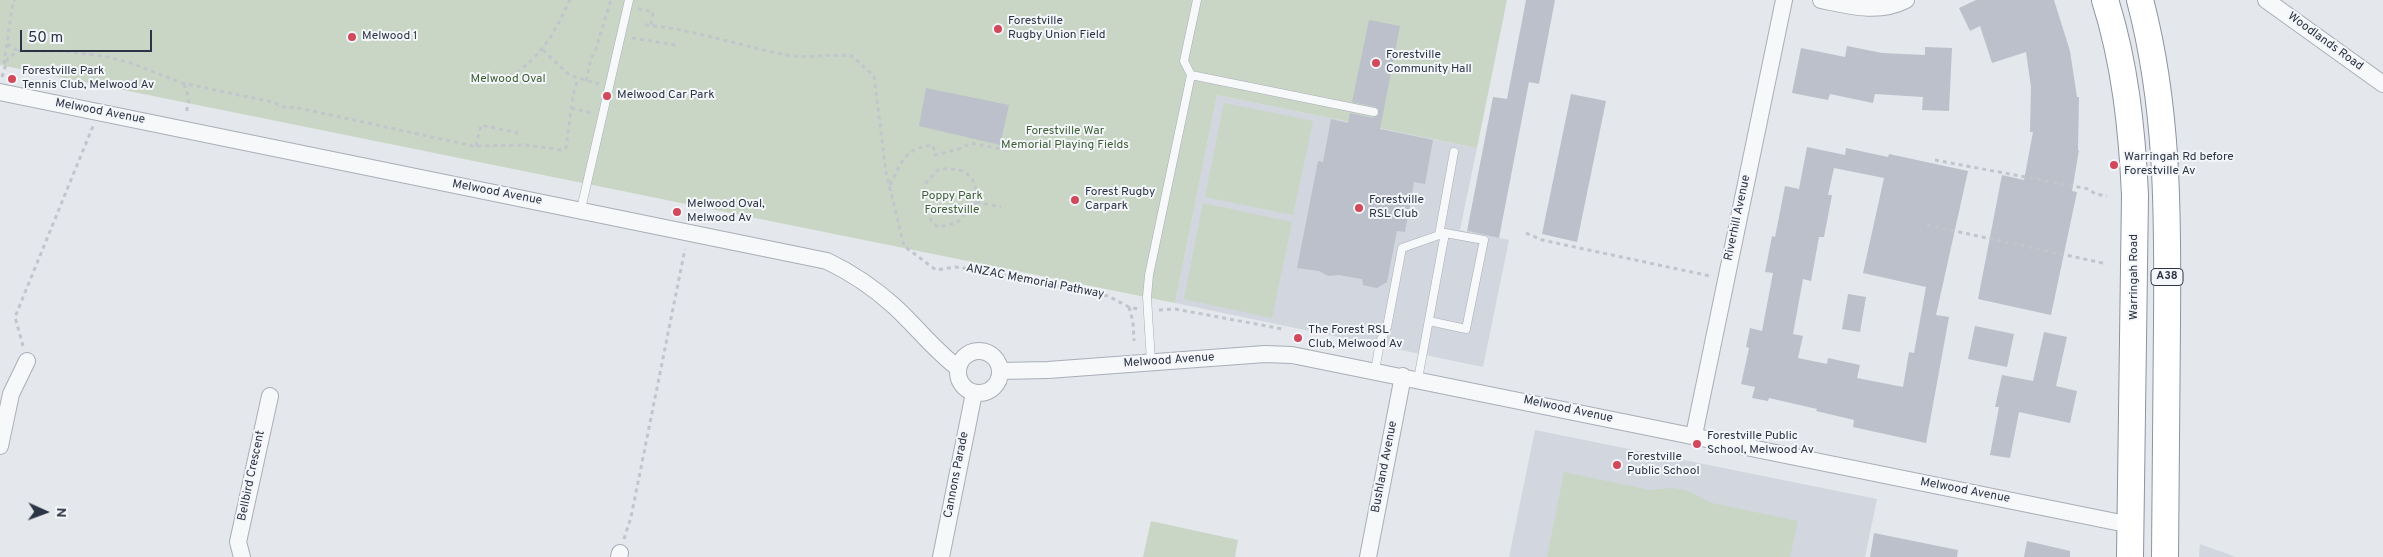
<!DOCTYPE html>
<style>
body{margin:0}
#map{position:relative;width:2383px;height:557px;overflow:hidden;background:#e4e7ec;font-family:Overpass,sans-serif}
canvas{display:block}
.north{position:absolute;left:20px;top:487px;width:50px;height:50px;-webkit-text-stroke:4px #f4f6f9;paint-order:stroke;rotate:92deg;font-size:14px;font-weight:700;line-height:20px;text-align:center;color:#2b3445}
.north::after{content:'';display:block;margin:auto;width:18px;height:22px;background:#2b3445;clip-path:polygon(50% 0,100% 100%,50% 72%,0 100%)}
.scale{position:absolute;left:20px;top:30px;width:132px;height:22px;box-sizing:border-box;border:2px solid #2b3445;border-top:0;padding-left:6px;font-size:15px;line-height:18px;white-space:nowrap;color:#2b3445;-webkit-text-stroke:4px #f4f6f9;paint-order:stroke}
</style>
<div id="map">
<canvas width="2383" height="557"></canvas>
<div class="north">N</div>
<div class="scale">50 m</div>
</div>
<script>
const context = document.querySelector('canvas').getContext('2d');
context.lineJoin = 'round';
function paint(path, color) { context.fillStyle = color; context.fill(path, 'evenodd'); }
function trace(path, color, width, dash) { context.strokeStyle = color; context.lineWidth = width; context.lineCap = dash ? 'butt' : 'round'; context.setLineDash(dash || []); context.stroke(path); }
function label(font, color, halo, rows, align = 'center') {
  context.font = font + ' Overpass,sans-serif'; context.lineWidth = 4; context.setLineDash([]); context.textBaseline = 'middle'; context.strokeStyle = halo; context.fillStyle = color; for (const [text, x, y, turn = 0] of rows) {
    context.save(); context.translate(x, y); context.rotate((+turn || 0) * Math.PI / 180); context.textAlign = isNaN(turn) ? turn : align; if (halo) context.strokeText(text, 0, 0); context.fillText(text, 0, 0); context.restore();
  }
}
const built = new Path2D(`
 M1217,95l260,53 -17,82 49,10 -26,127 -308,-64z
 M1535,430l342,69 -12,58h-356z
 M2200,544l36,13h-37z`);
const green = new Path2D(`
 M0,0h1507l-30,148 -260,-53 -42,208 -1175,-238z
 M1224,103l89,18 -20,94 -88,-18z
 M1203,203l89,19 -20,96 -88,-19z
 M1564,472l86,18 22,-2 14,2 26,13 86,18 -8,36h-243z
 M1151,521l87,19 -3,17h-92z`);
const building = new Path2D(`
 M1526,0h29l-16,84 -10,-2 -30,156 -32,-7 26,-134 14,2z
 M1976,0h78l16,51 7,46h2l-1,53h1l-7,41 5,1 -26,123 -73,-16 24,-124 22,5 9,-48h-3l1,-45 -5,-35 -34,11 -12,-37 -10,5 -11,-23z
 M1369,20l31,6 -20,103 53,11 -8,44 -11,-2 -9,50 -8,-1 -10,51 -10,6 -14,-3 -1,-6 -23,-4 -11,1 -9,-5 -22,-3 21,-107 5,1 8,-43 17,4 2,-10 23,5 6,-4 -3,-7 -24,-5z
 M1847,46l35,7 43,2v-8l27,1 -3,63 -27,-1 1,-13 -48,-3 -2,9 -43,-9 -2,6 -36,-7 9,-45 44,9z
 M926,88l83,17 -9,40 -81,-19z
 M1571,94l35,7 -29,141 -35,-8z
 M1807,147l38,8 1,-7 42,9 1,-3 79,17 -32,144 13,2 -23,126 -73,-16 1,-7 -38,-9 1,-2 -48,-11 -1,3 -16,-3 3,-11 -14,-3 8,-36 -3,-1 4,-19 12,3 11,-58 -8,-1 7,-36 3,1 10,-51 14,3zM1834,168l50,10 -21,95 63,14 -12,66 -5,-1 -6,35 -46,-9 3,-13 -32,-7 -1,6 -29,-6 5,-22 -10,-2 10,-55 8,2 8,-44h5l8,-42h-4z
 M1848,294l18,3 -6,35 -18,-3z
 M1975,326l39,8 -7,33 -39,-8z
 M2044,332l23,5 -11,49 21,5 -7,32 -51,-11 -9,46 -20,-3 9,-48h-4l7,-32 31,6z
 M1874,533l84,17 -1,7h-87z
 M2027,541l43,10v6h-46z`);
const path = new Path2D(`
 M638,9l15,3 -2,13
 M645,25c49,4 94,21 142,30 21,4 44,-2 65,1l22,20 12,96 18,74 32,24 19,-3 17,2 136,27 21,11 9,2
 M632,38l44,7
 M7,44l11,7
 M543,50l26,25 30,9
 M4,64l9,-63 2,-1
 M2,77l6,-19 10,-7h45l45,6 23,6 51,20 90,19 15,6 7,-1 179,39 53,-1 35,5 5,-2 7,-53 5,-16
 M510,77c33,-22 43,-42 60,-77
 M586,81l5,-23 4,-6 16,-52
 M184,84l5,15 -3,15
 M571,108l21,5
 M476,146l5,-21 37,8
 M1935,160l154,29 6,5 12,2
 M890,185c12,-23 14,-37 43,-40l2,10 24,-6 12,-6 40,8
 M976,202l-19,21 -19,4c-16,-14 -16,-23 -13,-43l14,-15c26,-2 39,6 37,33l25,5
 M1927,225l180,39
 M1526,233l16,7 168,36
 M1129,307l4,15 1,19
 M1159,310l16,-1 108,20
 M23,346l-8,-29 78,-191
 M624,539l7,-22 54,-268`);
const service = new Path2D(`
 M1191,75l183,37
 M581,209l48,-209
 M1439,235l15,-83
 M1151,362l-4,-65 2,-22 42,-200 -7,-14 13,-61
 M1375,371l5,-29 7,-15 15,-79 43,-15 39,7 -18,89 -37,-8
 M1418,379l27,-146`);
const minor = new Path2D(`
 M1821,0c29,6 58,14 85,0
 M2266,0l117,84
 M0,92l827,169c25,12 46,26 67,45 22,20 40,44 64,62
 M958 372a21 21 0 1 1 42 0a21 21 0 1 1-42 0Z
 M1000,371l48,-1 217,-16 27,1 839,170
 M1694,435l90,-435
 M0,446l11,-52 16,-33
 M242,557l-4,-15 32,-146
 M619,557l1,-4
 M941,557l33,-164
 M1368,557l35,-181`);
const trunk = new Path2D(`
 M2105,0c20,63 27,129 30,195l-5,362
 M2140,0c28,106 28,214 27,323 -1,78 -2,156 -2,234`);
const markers = [
 [998,29,5,"#d1495b"],
 [352,37,5,"#d1495b"],
 [1376,63,5,"#d1495b"],
 [12,79,5,"#d1495b"],
 [607,96,5,"#d1495b"],
 [2114,165,5,"#d1495b"],
 [1075,200,5,"#d1495b"],
 [1359,208,5,"#d1495b"],
 [677,212,5,"#d1495b"],
 [1298,338,5,"#d1495b"],
 [1697,444,5,"#d1495b"],
 [1617,465,5,"#d1495b"]
];
const shields = [
 [2167,277,32]
];
const shieldNames = [
 ["A38",2167,277]
];
const poiNames = [
 ["Forestville",1008,22],
 ["Rugby Union Field",1008,36],
 ["Melwood 1",362,37],
 ["Forestville",1386,56],
 ["Community Hall",1386,70],
 ["Forestville Park",22,72],
 ["Tennis Club, Melwood Av",22,86],
 ["Melwood Car Park",617,96],
 ["Warringah Rd before",2124,158],
 ["Forestville Av",2124,172],
 ["Forest Rugby",1085,193],
 ["Carpark",1085,207],
 ["Forestville",1369,201],
 ["RSL Club",1369,215],
 ["Melwood Oval,",687,205],
 ["Melwood Av",687,219],
 ["The Forest RSL",1308,331],
 ["Club, Melwood Av",1308,345],
 ["Forestville Public",1707,437],
 ["School, Melwood Av",1707,451],
 ["Forestville",1627,458],
 ["Public School",1627,472]
];
const streetNames = [
 ["Woodlands Road",2325,42,36],
 ["Melwood Avenue",100,112,11],
 ["Melwood Avenue",497,193,11],
 ["Riverhill Avenue",1738,218,-78],
 ["Warringah Road",2135,277,-90],
 ["ANZAC Memorial Pathway",1035,282,11],
 ["Melwood Avenue",1169,361,-4],
 ["Melwood Avenue",1568,410,12],
 ["Bushland Avenue",1385,467,-79],
 ["Cannons Parade",957,475,-79],
 ["Bellbird Crescent",252,476,-78],
 ["Melwood Avenue",1965,491,11]
];
const parkNames = [
 ["Melwood Oval",508,80],
 ["Forestville War",1065,132],
 ["Memorial Playing Fields",1065,146],
 ["Poppy Park",952,197],
 ["Forestville",952,211]
];
paint(built, '#d2d6de');
paint(green, '#c9d6c5');
paint(building, '#bbc0ca');
trace(service, '#a9aeb7', 9);
trace(minor, '#a9aeb7', 18);
trace(trunk, '#8b94a3', 28);
trace(path, '#c2c5cb', 3, [4, 4]);
trace(service, '#f7f8fa', 8);
trace(minor, '#f7f8fa', 16);
trace(trunk, '#fff', 26);
for (const [x, y, r, color] of markers) { const dot = new Path2D(); dot.arc(x, y, r, 0, 2 * Math.PI); context.fillStyle = color; context.fill(dot); trace(dot, '#f4f6f9', 2); }
for (const [x, y, w] of shields) { const box = new Path2D(); box.roundRect(x - w / 2, y - 8.5, w, 17, 4); context.fillStyle = '#f4f6f9'; context.fill(box); trace(box, '#2b3445', 1); }
label('bold 11px', '#2b3445', null, shieldNames);
label('12px', '#2b3445', '#f4f6f9', poiNames, 'left');
label('12px', '#2b3445', '#f4f6f9', streetNames);
label('12px', '#3f6138', '#f4f6f9', parkNames);
</script>
